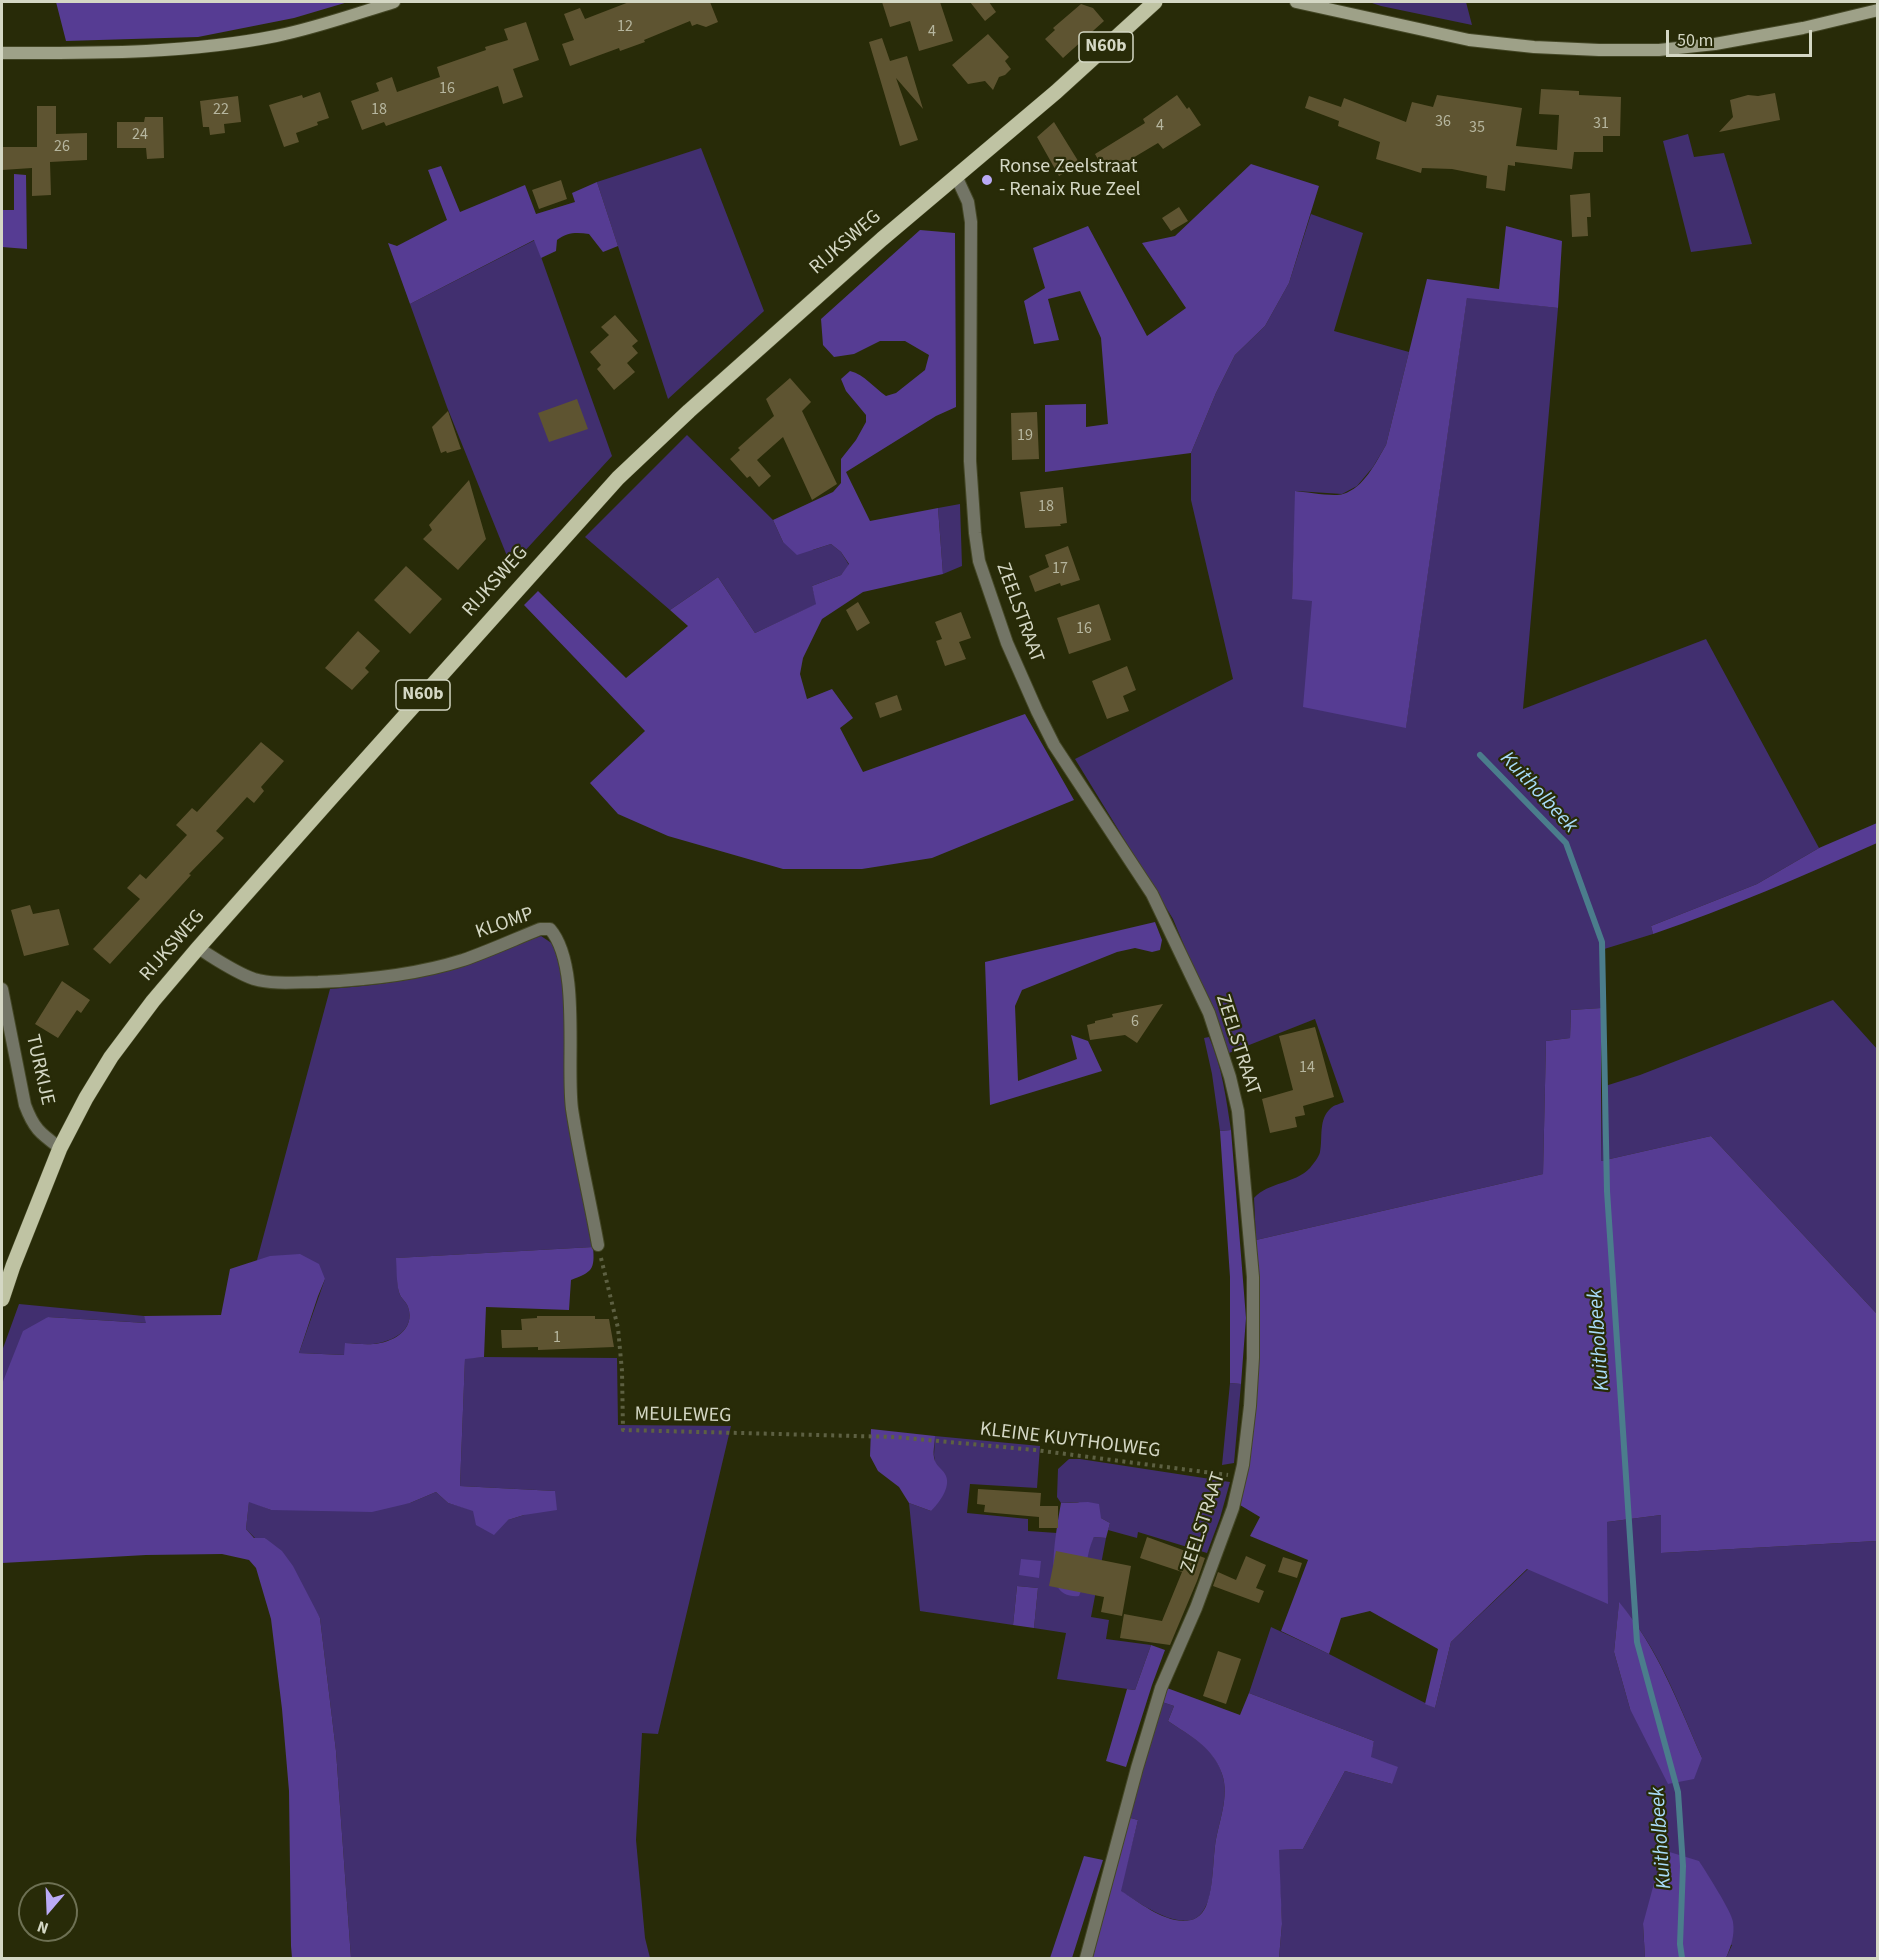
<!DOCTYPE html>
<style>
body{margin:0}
#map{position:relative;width:1879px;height:1960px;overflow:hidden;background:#282b08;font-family:"Source Sans 3",sans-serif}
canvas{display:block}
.frame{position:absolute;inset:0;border:3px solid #d4d7c4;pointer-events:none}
.north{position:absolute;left:18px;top:1882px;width:60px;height:60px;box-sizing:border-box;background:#282b08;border:2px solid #6d7053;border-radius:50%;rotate:199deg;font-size:16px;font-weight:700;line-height:24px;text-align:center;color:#d4d7c4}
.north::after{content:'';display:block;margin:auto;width:21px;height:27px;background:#baaaf6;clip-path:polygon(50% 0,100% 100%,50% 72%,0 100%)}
.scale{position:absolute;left:1666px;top:30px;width:146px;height:27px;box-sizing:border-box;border:3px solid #d4d7c4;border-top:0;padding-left:8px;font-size:18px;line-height:21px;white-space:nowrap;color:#d4d7c4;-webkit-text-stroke:4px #282b08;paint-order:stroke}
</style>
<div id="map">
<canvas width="1879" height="1960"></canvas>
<div class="frame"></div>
<div class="north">N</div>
<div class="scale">50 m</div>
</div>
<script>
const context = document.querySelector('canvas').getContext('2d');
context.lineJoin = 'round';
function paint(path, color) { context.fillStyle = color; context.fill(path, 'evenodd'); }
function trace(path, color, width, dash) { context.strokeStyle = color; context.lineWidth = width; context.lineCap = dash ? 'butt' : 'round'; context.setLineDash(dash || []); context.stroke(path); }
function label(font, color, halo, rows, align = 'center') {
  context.font = font + ' "Source Sans 3",sans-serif'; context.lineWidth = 4.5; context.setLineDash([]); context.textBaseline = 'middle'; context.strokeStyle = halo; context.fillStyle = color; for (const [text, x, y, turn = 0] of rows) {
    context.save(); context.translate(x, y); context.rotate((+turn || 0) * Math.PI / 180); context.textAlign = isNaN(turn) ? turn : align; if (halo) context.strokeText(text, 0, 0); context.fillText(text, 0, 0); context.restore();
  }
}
const green = new Path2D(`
 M1369,2h97l6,23 -91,-19z
 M1688,134l6,23 30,-4 28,91 -61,8 -28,-111z
 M701,148l63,163 -96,88 -71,-217z
 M1311,214l52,19 -29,98 75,21 -23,93 -13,22 -16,19 -15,8 -46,-3 -4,107 20,2 94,127 61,-430 91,11 -35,401 183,-70 113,209 -62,36 -106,42 2,8 -52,16v58l-30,2 -1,28 -24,3 -3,133 -287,66 -2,-42c14,-16 41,-14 56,-30 3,-4 9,-11 10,-16 3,-14 -2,-33 11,-44 3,-3 9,-4 13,-6l-29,-83 -86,34 -56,-134 -98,-160 158,-80 -42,-179v-47l25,-60 19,-38 30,-29 24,-43z
 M535,240l77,216 -101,110 -64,-159 -37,-103z
 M687,435l86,85 10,22 30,8 18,-6 10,8 8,13 -8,10 -29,11 5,18 -62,29 -37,-56 -48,33 -85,-73z
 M960,504l2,62 -19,8 -5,-66z
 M541,936l12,8 10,33 4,126 26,144 -196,11c1,11 -1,28 3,37 2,4 7,8 8,12 8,23 -16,35 -35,37 -9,1 -19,-1 -28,-1v12l-46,-2 26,-74 -68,-19 73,-271c37,-3 73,-7 110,-17 35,-10 67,-25 101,-36z
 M1833,1000l44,49v265l-166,-178 -110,25 1,-74 38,-12z
 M1209,1037c13,29 17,61 22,93l-11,1 -8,-57 -8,-36z
 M19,1304l125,12 3,7 -99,-6 -46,67v-33z
 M484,1357l133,1 1,67 113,1 -73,308 -16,-1 -6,107 9,98 5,20h-299l-15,-207 -16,-133 -55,-80h-10l-9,-9 3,-28 22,9 139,-7 26,-11 12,11 60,17 16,-5 31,-24 -95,-5 5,-128z
 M1230,1383l11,1 -7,79 -12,2z
 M935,1436l105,10 -3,42 -67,-4 -3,29 61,6v12l29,2 -3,34 29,21 4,-38 7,-13 12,1 -15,79 18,3 -3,19 45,6 -16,45 -78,-11 9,-46 -32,-5 4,-40 -21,-2 -4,39 -93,-14 -11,-108 22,8 4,-48 -1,-8z
 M1069,1459h11l150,23 -10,36 -13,35 -69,-21 -1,6 -29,-8 2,-7 -9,-5 -23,-16 -17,1 -4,-6 1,-28z
 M1661,1515v38l216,-12v417h-151l6,-13 -89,-21 2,34h-366l3,-34 -4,-74 25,-1 42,-78 47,13 -22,-27 4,-16 -125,-48 22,-66 58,27 106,54 16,-66 77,-73 79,-47zM1619,1603c39,43 60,102 83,155l-72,-49 -16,-57z
 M1162,1702l12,4 -6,15c22,15 46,26 54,53 8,23 -4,49 -7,72 -2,16 -2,40 -7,55 -3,8 -8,17 -17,19 -25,4 -50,-17 -71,-29l18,-71 -11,-3z`);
const forest = new Path2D(`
 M56,2h292l-54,16 -96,19 -132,4z
 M1251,164l68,22 -30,97 -24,43 -30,29 -19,38 -25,60 -146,19v-67l41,-1v23l22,-3 -7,-86 -21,-47 -32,8 11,41 -25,4 -10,-43 21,-13 -12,-40 55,-22 59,110 39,-28 -44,-65 33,-7z
 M441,166l19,46 65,-27 11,29 39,-12 -3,-9 25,-11 21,64 -15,6 -14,-18c-12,-2 -22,-2 -32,6l-1,11 -15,7 -7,-18 -124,64 -22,-61 9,3 50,-26 -19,-50z
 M14,174l12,1 1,74 -25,-2v-37h12z
 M1506,226l56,15 -4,67 -91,-10 -61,430 -103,-21 9,-106 -20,-2 3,-108c11,1 39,6 48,3 21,-6 33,-32 43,-49l41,-166 72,10z
 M920,230l35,3 1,174 -20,9 -90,56 24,49 68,-13 5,66 -80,18 -41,27 -19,39 -3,16 7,25 25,-10 21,29 -13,10 23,44 162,-58 49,86 -142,58 -70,11h-79l-115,-33 -50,-22 -28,-31 55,-52 -121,-126 14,-14 88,87 62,-52 -18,-16 48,-33 37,56 61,-29 -4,-18 29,-11 8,-11 -8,-12 -10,-8 -34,11 -14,-13 -10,-22 60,-28 8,-9v-24l15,-19 10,-18v-7l-20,-24 -5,-12 9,-8c15,4 23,16 36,25l10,-3 29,-23 4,-15 -24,-14h-25l-26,13 -20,3 -11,-12 -2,-26z
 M1877,823v20c-74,33 -148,65 -224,91l-2,-8 106,-42 62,-36z
 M1155,922l7,18 -2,10 -8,2 -17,-4 -18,4 -95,38 -7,16 3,75 59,-22 -6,-24 17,6 14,30 -112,34 -5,-143z
 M1601,1008v153l110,-25 166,178v227l-216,12v-38l-54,7 1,82 -81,-35 -76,73 -16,66 -10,-4 13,-55 -68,-38 -29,7 -12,36 -48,-23 27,-71 -58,-24 10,-19 -20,-12 13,-77 6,-83 -3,-105 287,-66 3,-133 24,-3 1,-28z
 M1231,1130l15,188 -5,66 -11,-1v-106l-10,-146z
 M593,1247c2,23 -1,25 -22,33l-2,30 -83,-3 -2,50 -19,2 -5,127 95,5 2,19 -33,5 -16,5 -14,15 -18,-10 -3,-14 -25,-8 -12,-11 -26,11 -38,9 -101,-2 -22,-8 -3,27 8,9h11l17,13 11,15 27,52 16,133 15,207h-59l-1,-12 -2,-155 -7,-82 -11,-90 -15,-51 -7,-8 -27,-6 -76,1 -144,8v-179l21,-53 25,-14 98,6 -2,-7 77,-1 9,-46 40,-13 30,-2 19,10 6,15 -7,17 -19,57 45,2 1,-12c9,0 19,2 28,1 19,-1 43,-14 35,-37 -1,-4 -6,-8 -8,-12 -4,-9 -3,-26 -4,-37z
 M871,1429l64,7c0,8 -3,17 0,25 2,6 9,9 11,15 5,12 -8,28 -15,35l-22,-8 -10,-16 -21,-16 -8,-15z
 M1088,1502l11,2 2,14 9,5 -4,15 -12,-1c-10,21 -6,40 -15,59 -9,1 -19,-2 -23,-12 -7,-15 2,-64 5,-81z
 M1021,1559l20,2 -2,17 -20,-3z
 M1017,1586l21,2 -4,40 -21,-3z
 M1619,1602c38,44 60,103 83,156l-8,21 -26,5 -38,-75 -16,-57z
 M1151,1645l14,5 -13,35 -26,82 -20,-6 21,-72 8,1z
 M1167,1688l73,27 9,-22 125,48 -3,16 27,10 -6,17 -47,-13 -42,78 -24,1 3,74 -3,34h-189l37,-141 11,3 -17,71c20,12 45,34 70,29 9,-2 15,-11 17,-20 5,-15 5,-38 7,-54 3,-23 15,-49 7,-72 -9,-27 -32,-38 -54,-53l6,-15 -12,-4z
 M1663,1850l36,11c7,11 33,51 34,61 2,13 -2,25 -7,36h-81l-2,-34z
 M1084,1856l19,4 -31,98h-22z`);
const stream = new Path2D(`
 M1480,755l86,88 36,99 5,249 30,451 41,150 5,74 -3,78 2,14`);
const building = new Path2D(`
 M629,2h81l8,20 -12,5 -9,-3 -5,2 -2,-5 -46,19 1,2 -25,9 -1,-3 -49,18 -8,-22 12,-4 -10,-26 16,-6 5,11z
 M882,2h58l13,39 -34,10 -9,-30 -20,6z
 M970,2h19l7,10 -11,9z
 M1081,4l12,4 11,13 -41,37 -18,-19 10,-9 -2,-2z
 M526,22l13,38 -26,9 10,28 -20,7 -5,-18 -112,40 -2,-4 -22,8 -11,-29 28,-10 -3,-8 16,-6 5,15 43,-15 -3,-10 49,-17 -1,-3 23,-7 -4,-11z
 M988,34l21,23 -4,4 6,8 -6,6 -6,2 -6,13 -8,-9 -17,3 -16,-19z
 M882,38l8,23 17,-5 16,53 -27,-31 22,62 -18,6 -31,-104z
 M1541,89l38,2v4l42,2 -1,39h-17v16h-29l-2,17 -57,-7v4l-7,-1 -3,26 -19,-3 1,-12 -35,-7 -30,-1 -1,5 -45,-14 4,-17 -42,-16 1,-5 -34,-13 4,-12 32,11 3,-9 62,24 6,-20 21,5 4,-12 85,13 -6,38 41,4 2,-35 -20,-1z
 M320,92l9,26 -12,4 1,3 -22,8 3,9 -15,5 -15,-42 33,-10 1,3z
 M1775,93l5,27 -61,12 14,-15 -3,-17 18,-5 10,1z
 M1177,95l10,14 2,-2 12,18 -38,24 -5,-6 -52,31 -11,-20 50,-31 -2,-4z
 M238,96l3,26 -17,2 1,9 -15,2 -1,-8h-6l-3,-26z
 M37,106h19v28l31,-1v27l-37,2 1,33 -19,1v-28l-30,2v-23h35z
 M145,117h18l1,41 -17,1 -1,-11h-29v-26h27z
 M1054,122l26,42 -21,12 -22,-39z
 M561,180l6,19 -28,10 -7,-19z
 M1590,193l1,24h-4l1,19 -16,1 -2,-42z
 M1179,207l9,14 -17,10 -9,-13z
 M615,315l23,26 -6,5 6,7 -11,10 8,9 -21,18 -17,-21 4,-4 -11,-13 19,-17 -8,-8z
 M790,378l21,24 -9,9 35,73 -25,16 -29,-63 -26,23 14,16 -12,11 -9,-11 -3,2 -17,-19 10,-9 -2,-2 36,-32 -8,-17z
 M577,399l11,30 -39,13 -11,-29z
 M448,411l13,38 -14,4 -1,-2 -5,2 -9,-26z
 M1037,412l2,47 -27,1 -1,-47z
 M469,480l17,59 -28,31 -35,-31 9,-9 -3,-5z
 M1063,487l4,36 -7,1 1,2 -36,2 -5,-36z
 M1068,546l12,34 -19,6 -1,-3 -25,9 -6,-16 20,-9 -4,-12z
 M406,566l36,33 -32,35 -36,-34z
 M858,602l12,21 -13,8 -11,-21z
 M1099,604l12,36 -42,14 -12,-36z
 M961,612l10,26 -12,4 7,17 -21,7 -9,-25 6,-2 -7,-17z
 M358,631l22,20 -15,17 4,4 -17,18 -27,-22z
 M1127,666l9,24 -13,6 6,15 -22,8 -15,-38z
 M897,695l5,15 -22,8 -5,-15z
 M261,742l23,19 -23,26 3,4 -10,12 -7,-6 -31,34 8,7 -35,36 2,1 -81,89 -17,-15 47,-50 -13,-11 13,-14 6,5 41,-44 -11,-10 16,-17 5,4z
 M30,905l3,9 26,-5 10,36 -45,11 -13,-46z
 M62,981l28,19 -9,13 -4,-3 -19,28 -23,-14z
 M1163,1004l-26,39 -12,-8 -35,5 -3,-15 8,-2v-2l18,-4 -1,-3z
 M1315,1027l19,70 -31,9 2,9 -10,2 2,10 -27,6 -8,-34 31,-9 -14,-54z
 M537,1316h58v3h14l5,28 -76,3v-3l-36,1 -1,-18h21l-1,-11 16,-1z
 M978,1489l63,4 -1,13h18v22h-19v-11l-55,-5 1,-7 -8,-1z
 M1147,1537l58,21 -8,23 -27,64 -50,-7 4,-24 38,7 20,-49 -42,-14z
 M1056,1551l75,15 -9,50 -21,-4 3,-15 -55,-11z
 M1246,1556l20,9 -10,23 8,3 -5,12 -46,-17 5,-14 18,8z
 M1283,1557l19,6 -5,15 -19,-6z
 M1218,1651l23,8 -15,45 -23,-8z`);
const path = new Path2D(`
 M601,1258l17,70 4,43 1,59 272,7 140,13 193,25`);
const minor = new Path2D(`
 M956,176l12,26 3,20 -1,239 5,72 4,28 28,82 30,68 17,34 98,149 57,119 21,64 8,34 15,166v81l-3,48 -7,59 -10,43 -37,100 -35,80 -24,80 -51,190
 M198,948c18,11 36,24 56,31 21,6 43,3 64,3 50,-2 98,-7 145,-22 26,-9 52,-21 77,-31h10c31,36 16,134 22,180 7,46 18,91 26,136
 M2,989l23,116c9,24 15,28 35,43`);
const secondary = new Path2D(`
 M1296,2l173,38 65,7 65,3h60l56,-6 88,-16 75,-18
 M2,53c91,0 184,1 274,-17 40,-8 79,-22 118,-34`);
const primary = new Path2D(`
 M2,1299l11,-33 47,-118 26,-50 25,-41 42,-56 45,-53 134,-151 286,-319 71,-67 193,-172 174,-147 99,-90`);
const markers = [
 [987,180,6,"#baaaf6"]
];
const numberNames = [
 ["12",625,27],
 ["4",932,32],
 ["16",447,89],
 ["22",221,110],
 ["18",379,110],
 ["36",1443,122],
 ["31",1601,124],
 ["4",1160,126],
 ["35",1477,128],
 ["24",140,135],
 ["26",62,147],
 ["19",1025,436],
 ["18",1046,507],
 ["17",1060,569],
 ["16",1084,629],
 ["6",1135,1022],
 ["14",1307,1068],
 ["1",557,1338]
];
const shields = [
 [1106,47,54],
 [423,695,54]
];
const shieldNames = [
 ["N60b",1106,47],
 ["N60b",423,695]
];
const poiNames = [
 ["Ronse Zeelstraat",999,168],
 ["- Renaix Rue Zeel",999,191]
];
const streetNames = [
 ["RIJKSWEG",846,243,-41],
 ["RIJKSWEG",496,582,-48],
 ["ZEELSTRAAT",1019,613,70],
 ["KLOMP",505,924,-19],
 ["RIJKSWEG",173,946,-49],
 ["ZEELSTRAAT",1237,1045,72],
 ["TURKIJE",39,1070,77],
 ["MEULEWEG",683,1416,1],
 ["KLEINE KUYTHOLWEG",1070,1441,7],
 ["ZEELSTRAAT",1204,1523,-72]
];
const waterNames = [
 ["Kuitholbeek",1538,793,47],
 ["Kuitholbeek",1600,1340,-94],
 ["Kuitholbeek",1662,1838,-94]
];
paint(green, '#412f6f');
paint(forest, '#563c93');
trace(stream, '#4b7d8c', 6);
paint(building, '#5e5431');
trace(minor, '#444726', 14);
trace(secondary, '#444726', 14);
trace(primary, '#444726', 16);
trace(path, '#5d6042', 4, [3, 4.5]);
trace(minor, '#737566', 12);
trace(secondary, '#9ea188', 12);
trace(primary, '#bfc3a3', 15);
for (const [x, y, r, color] of markers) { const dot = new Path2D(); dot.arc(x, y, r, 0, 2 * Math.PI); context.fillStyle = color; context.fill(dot); trace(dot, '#282b08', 2); }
label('16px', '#b6b69f', null, numberNames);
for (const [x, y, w] of shields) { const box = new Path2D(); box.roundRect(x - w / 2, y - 15, w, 30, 4.5); context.fillStyle = '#282b08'; context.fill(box); trace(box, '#d4d7c4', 1.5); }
label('bold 18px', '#d4d7c4', null, shieldNames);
label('20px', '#d4d7c4', '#282b08', poiNames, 'left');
label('20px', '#d4d7c4', '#282b08', streetNames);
label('italic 21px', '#a8dbf8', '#282b08', waterNames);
</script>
